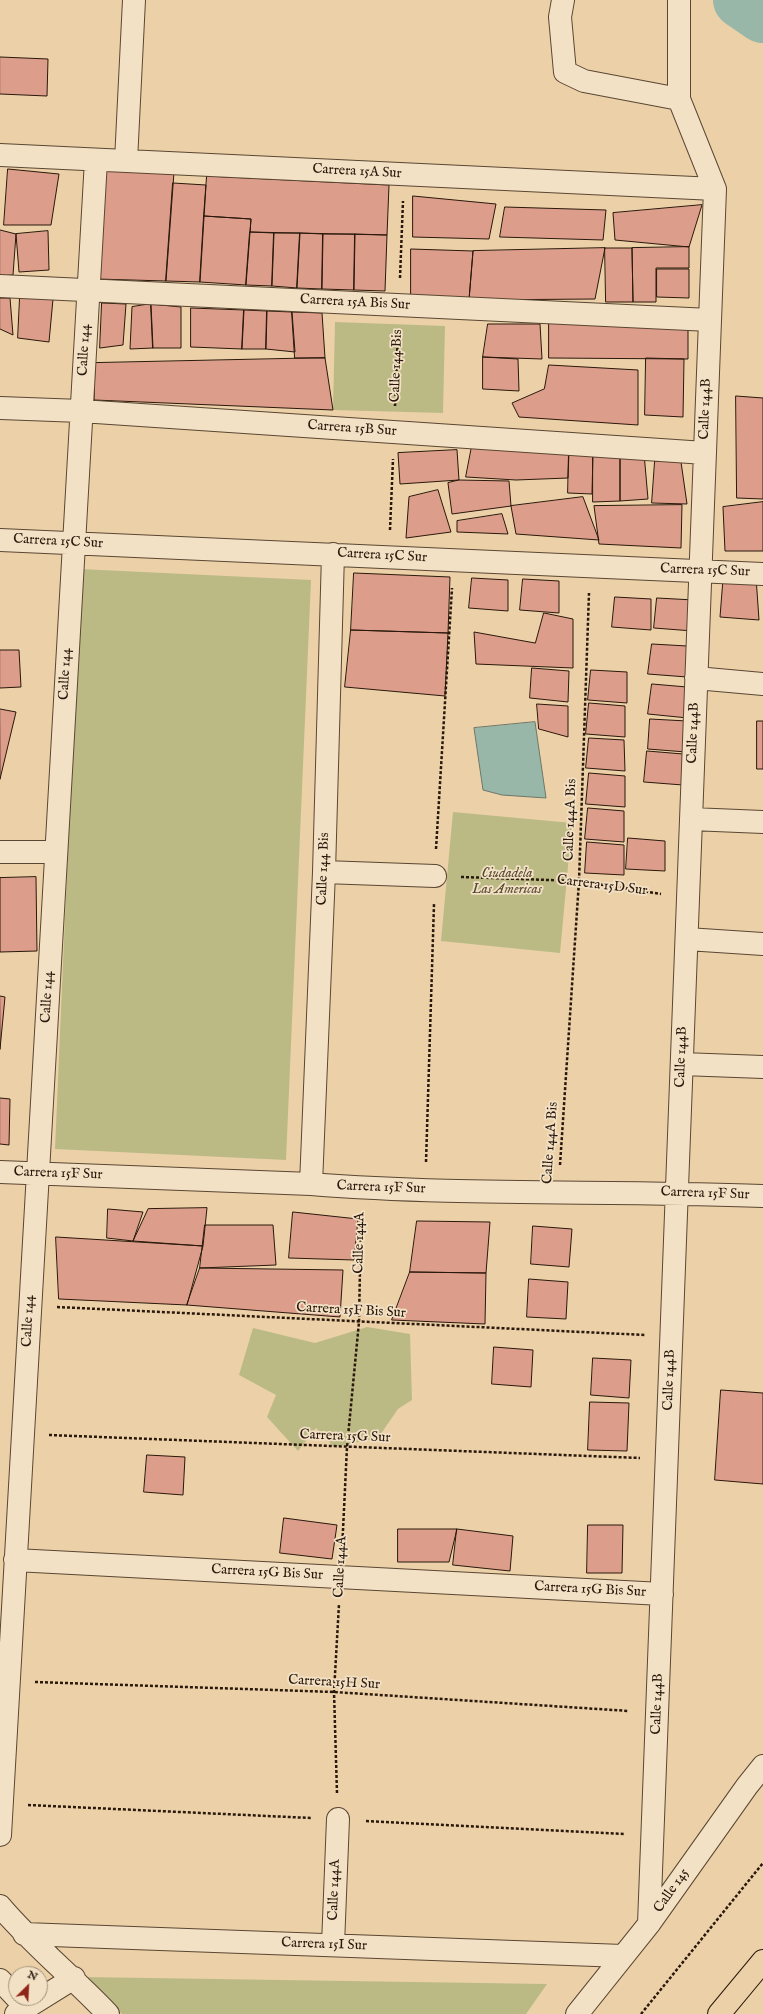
<!DOCTYPE html>
<style>
body{margin:0}
#map{position:relative;width:763px;height:2014px;overflow:hidden;background:#ecd1a8;font-family:"IM FELL English",serif}
canvas{display:block}
.north{position:absolute;left:8px;top:1966px;width:40px;height:40px;box-sizing:border-box;background:#f3e1c6;border:1px solid #a2917b;border-radius:50%;rotate:24deg;font-size:11px;font-weight:700;line-height:16px;text-align:center;color:#29180b}
.north::after{content:'';display:block;margin:auto;width:14px;height:18px;background:#8f2418;clip-path:polygon(50% 0,100% 100%,50% 72%,0 100%)}
</style>
<div id="map">
<canvas width="763" height="2014"></canvas>
<div class="north">N</div>
</div>
<script>
const context = document.querySelector('canvas').getContext('2d');
context.lineJoin = 'round';
function paint(path, color) { context.fillStyle = color; context.fill(path, 'evenodd'); }
function trace(path, color, width, dash) { context.strokeStyle = color; context.lineWidth = width; context.lineCap = dash ? 'butt' : 'round'; context.setLineDash(dash || []); context.stroke(path); }
function label(font, color, halo, rows, align = 'center') {
  context.font = font + ' "IM FELL English",serif'; context.lineWidth = 3.5; context.setLineDash([]); context.textBaseline = 'middle'; context.strokeStyle = halo; context.fillStyle = color; for (const [text, x, y, turn = 0] of rows) {
    context.save(); context.translate(x, y); context.rotate((+turn || 0) * Math.PI / 180); context.textAlign = isNaN(turn) ? turn : align; if (halo) context.strokeText(text, 0, 0); context.fillText(text, 0, 0); context.restore();
  }
}
const green = new Path2D(`
 M335,322l110,4 -2,87 -110,-3z
 M80,569l231,11 -25,580 -231,-11z
 M453,812l119,11 -12,130 -119,-12z
 M367,1327l43,7 2,66 -14,9 -20,29 -44,9 -18,-19 -18,23 -31,-34 9,-22 -37,-20 14,-47 62,15z
 M82,1977l465,7 -21,30h-404z`);
const water = new Path2D(`
 M535,722l11,76 -44,-3 -19,-5 -9,-62z`);
const river = new Path2D(`
 M741,0l22,15`);
const building = new Path2D(`
 M0,57l48,2 -1,37 -47,-2z
 M107,168l67,4 -8,109 -69,-2z
 M8,169l51,5 -8,51h-47z
 M207,176l182,9 -2,50 -137,-3 1,-13 -47,-3z
 M173,183l33,2 -6,97 -34,-1z
 M413,196l83,8 -7,35 -76,-2z
 M702,205l-13,42 -74,-7 -2,-27z
 M505,207l101,3 -3,30 -103,-3z
 M204,216l47,3 -5,66 -46,-3z
 M0,230l16,4 -3,41 -13,1z
 M48,231l1,39 -30,2 -3,-38z
 M250,232l24,1 -2,53 -26,-1z
 M274,233h26l-3,55 -25,-2z
 M300,233l23,1 -1,55 -25,-1z
 M323,234h32l-1,56 -32,-1z
 M355,234l32,1 -2,56 -31,-1z
 M689,247v21h-33v34h-23l-1,-54z
 M605,248h27l1,54h-27z
 M605,248l-10,51 -126,1 4,-49z
 M411,249l62,2 -4,49 -58,-3z
 M657,269h32v29l-32,-1z
 M20,297l33,2 -4,43 -31,-4z
 M0,298h10l3,37 -13,-6z
 M102,303l24,1 -3,41 -23,3z
 M151,304l2,44 -23,1 2,-42z
 M151,304l30,3v41h-28z
 M191,308l53,2 -2,39 -51,-2z
 M244,310l23,1 -1,38h-24z
 M267,311l25,1 3,40 -29,-3z
 M292,312l30,1 3,45h-30z
 M549,322l139,1v36l-139,-1z
 M488,324h52l2,35 -59,-2z
 M483,357l35,2 1,32 -36,-2z
 M325,358l8,52 -239,-10 1,-37z
 M646,358l38,1 -1,58 -38,-2z
 M549,365l89,5v55l-119,-8 -7,-14 32,-14z
 M736,396l27,2v101l-26,-1z
 M472,446l97,4 -1,28 -52,2 -50,-3z
 M457,450l2,30 -59,4 -2,-31z
 M569,450l24,2 -1,42 -24,-1z
 M593,452l27,3v46l-27,1z
 M644,453l4,46 -28,2v-46z
 M655,461l26,1 6,42 -35,-1z
 M459,480l50,1 2,25 -59,8 -4,-31z
 M438,490l13,42 -45,6 3,-41z
 M583,497l16,43 -83,-6 -5,-28z
 M763,502v49h-38l-2,-44z
 M682,505l-1,43 -82,-4 -5,-38z
 M502,514l6,20 -51,-2v-11z
 M354,573l96,4 -2,56 -97,-3z
 M756,577l3,43 -39,-3 3,-38z
 M472,578l36,2v31l-39,-3z
 M523,579l36,2v32l-39,-3z
 M615,597l36,2v31l-39,-3z
 M657,598l37,2 -1,31 -39,-3z
 M544,613l29,6v49l-97,-4 -2,-32 61,11z
 M351,630l97,3 -3,63 -100,-9z
 M652,644l35,2v31l-39,-3z
 M0,650h19l2,37 -21,1z
 M532,668l37,3 -1,31 -38,-4z
 M591,670l36,2v31l-39,-3z
 M652,684l35,3 1,31 -40,-4z
 M589,703l36,3v31l-39,-3z
 M537,704l31,2v31l-29,-8z
 M0,709l16,3 -16,67z
 M650,719l37,2 -1,31 -38,-3z
 M757,721h6v48h-6z
 M589,738l35,2 1,31 -39,-3z
 M647,751l36,3v31l-39,-3z
 M589,773l36,3v31l-39,-3z
 M588,808l36,3v31l-39,-3z
 M628,838l37,3v30l-39,-2z
 M587,842l37,3v30l-39,-2z
 M36,877l1,74 -37,1v-74z
 M0,996l5,1 -5,52z
 M0,1098l10,1 -1,46 -9,-1z
 M207,1208l-4,38 -70,-5 15,-32z
 M108,1209l35,3 -10,29 -26,-3z
 M293,1212l65,7 -4,41 -65,-2z
 M417,1221l73,1 -4,51 -76,-1z
 M205,1225h68l3,40 -76,3z
 M533,1226l39,3 -3,38 -38,-3z
 M56,1237l147,9 -16,59 -128,-6z
 M200,1268l143,2 -3,47 -153,-12z
 M410,1272l76,1 -1,51 -93,-4z
 M529,1279l39,3 -2,37 -39,-2z
 M494,1347l39,3 -2,37 -39,-3z
 M593,1358l38,2 -2,38 -38,-3z
 M721,1390l42,3v91l-48,-4z
 M590,1402l39,1 -2,48 -39,-1z
 M147,1455l38,2 -2,38 -39,-3z
 M284,1518l53,7 -5,34 -52,-6z
 M588,1525h35l-1,48h-35z
 M398,1529h59l-8,33h-51z
 M457,1529l56,7 -3,35 -57,-6z`);
const path = new Path2D(`
 M400,278l3,-77
 M395,406l3,-73
 M390,530l3,-71
 M436,849l16,-261
 M461,877l118,4 82,13
 M426,1162l8,-258
 M560,1165l19,-284 10,-288
 M57,1307l588,28
 M49,1435l591,23
 M342,1551l5,-104 12,-125 2,-107
 M35,1682l299,10 295,19
 M337,1793l-3,-101 5,-88
 M28,1805l283,13
 M366,1821l258,13
 M641,2014l122,-151`);
const minor = new Path2D(`
 M563,0l-3,17 5,55 19,9 95,18
 M0,155l715,34
 M126,161l8,-161
 M0,286l710,34
 M0,408l81,3 624,42
 M0,540l763,34
 M696,678l67,6
 M691,819l72,3
 M0,852h56
 M324,872l111,4
 M687,939l76,5
 M682,1064l81,3
 M0,1172l311,12c150,12 301,6 452,12
 M311,1184l13,-312 9,-318
 M15,1560l647,34
 M0,1835l96,-1675
 M0,1906c33,39 73,71 108,108
 M649,1924l66,-1735 -36,-90v-99
 M24,1934l599,22
 M333,1945l5,-126
 M0,1980l16,17
 M16,2014l58,-36
 M577,2014l72,-90 98,-138 16,-20`);
const highway = new Path2D(`
 M719,2014l44,-53`);
const streetNames = [
 ["Carrera 15A Sur",357,172,3],
 ["Carrera 15A Bis Sur",355,303,3],
 ["Calle 144",85,350,-87],
 ["Calle 144 Bis",397,366,-88],
 ["Calle 144B",706,409,-88],
 ["Carrera 15B Sur",352,429,4],
 ["Carrera 15C Sur",58,542,3],
 ["Carrera 15C Sur",382,556,3],
 ["Carrera 15C Sur",705,571,2],
 ["Calle 144",66,674,-87],
 ["Calle 144B",694,733,-88],
 ["Calle 144A Bis",571,820,-88],
 ["Calle 144 Bis",324,869,-88],
 ["Carrera 15D Sur",602,886,7],
 ["Calle 144",48,997,-87],
 ["Calle 144B",682,1057,-88],
 ["Calle 144A Bis",551,1143,-86],
 ["Carrera 15F Sur",58,1174,2],
 ["Carrera 15F Sur",381,1188,2],
 ["Carrera 15F Sur",705,1194,2],
 ["Calle 144A",360,1243,-89],
 ["Carrera 15F Bis Sur",351,1311,3],
 ["Calle 144",29,1321,-87],
 ["Calle 144B",670,1380,-88],
 ["Carrera 15G Sur",345,1437,2],
 ["Calle 144A",341,1567,-87],
 ["Carrera 15G Bis Sur",267,1573,3],
 ["Carrera 15G Bis Sur",590,1590,3],
 ["Carrera 15H Sur",334,1683,3],
 ["Calle 144B",658,1704,-88],
 ["Calle 144A",335,1890,-88],
 ["Calle 145",672,1891,-55],
 ["Carrera 15I Sur",324,1945,2]
];
const parkNames = [
 ["Ciudadela",507,874],
 ["Las Americas",507,890]
];
paint(green, '#bbba85');
paint(water, '#99b7a8');
trace(water, '#6c7769', 1);
trace(river, '#99b7a8', 56);
paint(building, '#dd9d8b');
trace(building, '#29180b', 1);
trace(minor, '#5a4632', 24);
trace(highway, '#29180b', 24);
trace(path, '#29180b', 2.5, [3, 2]);
trace(minor, '#f3e1c6', 22);
trace(highway, '#ecd1a8', 22);
label('14px', '#29180b', '#f3e1c6', streetNames);
label('italic 14px', '#554930', '#f3e1c6', parkNames);
</script>
